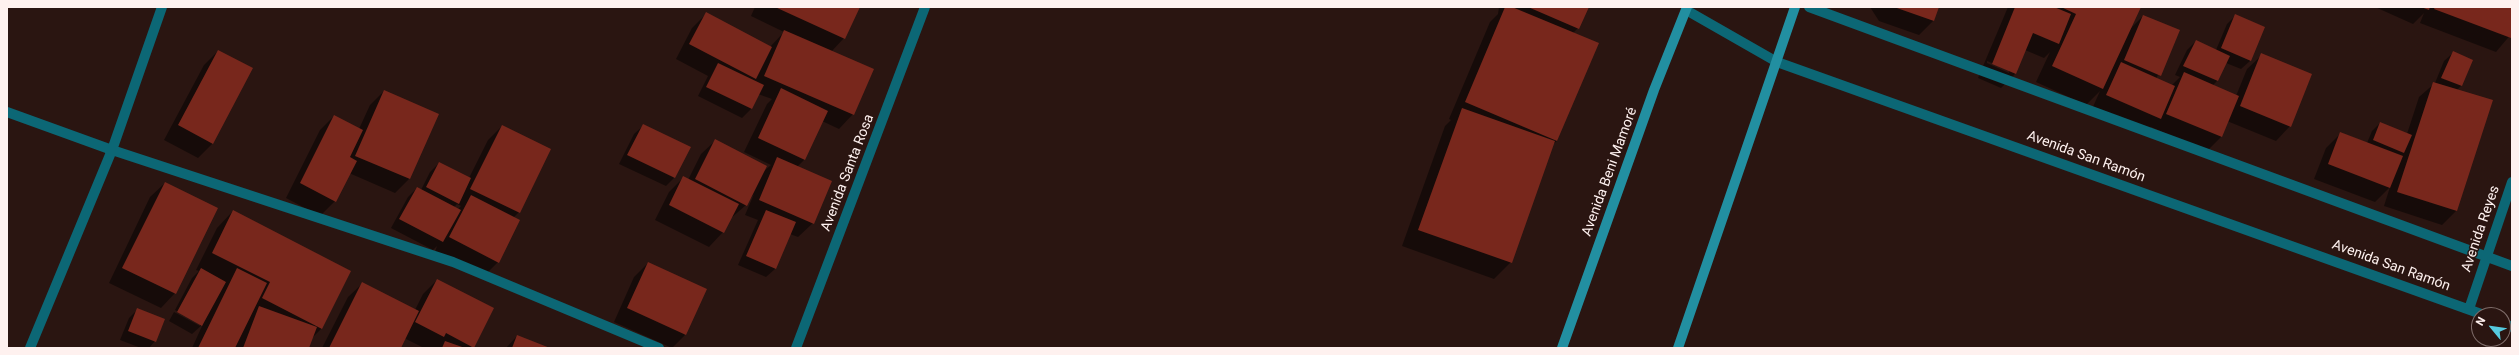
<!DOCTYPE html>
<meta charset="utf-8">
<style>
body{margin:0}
#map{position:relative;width:2519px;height:355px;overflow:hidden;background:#2a1511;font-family:Roboto,sans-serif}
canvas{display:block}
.frame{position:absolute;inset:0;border:8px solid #fef1ef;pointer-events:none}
.north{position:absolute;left:2471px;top:307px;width:40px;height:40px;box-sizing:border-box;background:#2a1511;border:1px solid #7f6d6a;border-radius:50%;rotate:299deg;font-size:11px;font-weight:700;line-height:16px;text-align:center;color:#fef1ef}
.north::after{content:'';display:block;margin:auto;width:14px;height:18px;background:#55cadf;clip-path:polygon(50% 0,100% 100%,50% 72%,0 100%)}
</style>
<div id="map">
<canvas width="2519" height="355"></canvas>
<div class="frame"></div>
<div class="north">N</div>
</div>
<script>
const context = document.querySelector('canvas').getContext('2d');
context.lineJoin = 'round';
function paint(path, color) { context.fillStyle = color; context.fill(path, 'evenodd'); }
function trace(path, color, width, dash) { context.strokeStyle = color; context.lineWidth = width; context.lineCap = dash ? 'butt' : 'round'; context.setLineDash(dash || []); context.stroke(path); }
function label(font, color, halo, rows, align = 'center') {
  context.font = font + ' Roboto,sans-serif'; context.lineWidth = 3; context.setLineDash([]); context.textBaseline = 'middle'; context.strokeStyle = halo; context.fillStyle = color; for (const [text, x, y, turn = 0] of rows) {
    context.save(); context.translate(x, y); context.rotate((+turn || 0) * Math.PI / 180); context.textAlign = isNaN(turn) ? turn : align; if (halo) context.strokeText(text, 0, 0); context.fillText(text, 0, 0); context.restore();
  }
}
const shadow = new Path2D(`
 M755,7h103l-14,31 -13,14 22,62 -14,15 -17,-8 -18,39 -7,7 16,56 -15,14 -8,-3 -15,35 -9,8 -28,-12 20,-45 -13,-5 9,-21 -8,11 -16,14 -7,13 -14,15 -54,-27 14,-28 14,-14 5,2 13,-26 15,-14 48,31 7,-6 -27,-13 23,-48 5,-5 -14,-5 -7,15 -9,9 -44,-22 10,-20 -32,-17 16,-31 14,-14 64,33 14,-15 -33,-16z
 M1499,7h89l-10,21 -5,5 -16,108 -4,3 -42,118 -17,17 -92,-33 43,-120 6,-6 -2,-1 41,-97 8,-8z
 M1870,7h68l-4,13 -15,15 -40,-14z
 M2008,7h132l-10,22 13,-13 36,15 -23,48 15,7 9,-9 -5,-2 12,-25 9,-9 20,9 11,-26 9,-9 28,12 -14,34 -9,8 -15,-6 -9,18 -5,5 24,10 11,-27 15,-14 28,71 -14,15 -49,-20 -6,16 -14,14 -56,-24 -5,6 -54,-24 8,-18 -14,14 -50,-23 14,-30 -6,6 -19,-8 -10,24 -14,14 -23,-10zM1987,61l22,9v3l-22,-10z
 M2375,7h137v26l-16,19 -76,-29 4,-10 -11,11z
 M218,51l-5,92 -15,15 -34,-18 40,-75z
 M2453,53l8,33 -4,4 35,11 -36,110 -14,14 -58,-19 6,-19 -15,15 -61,-23 12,-31 15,-15 26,10 5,-12 8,-8 27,11 12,-37 16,-14 9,-22z
 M384,91l25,88 -14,14 -46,-20 -14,28 -15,15 -34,-18 34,-68 14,-14 25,13 11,-24z
 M502,126l17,86 -6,6 -15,44 -14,14 -49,-24 2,-6 -4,4 -42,-22 17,-31 9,-9 4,2 9,-18 9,-9 30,15 19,-38zM457,204l4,2 -3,3 -4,-2z
 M643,126l31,52 -8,8 -47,-22 15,-30z
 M165,183l10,110 -14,15 -52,-25 41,-86z
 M233,211l117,60 -29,58 -9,9 -4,10h-116l11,-24 -11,10 -23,-13 5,-9 26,14v-2l-25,-14 17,-32 7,-7 -3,-1 21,-42z
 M648,263l37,72 -13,13 -58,-26 20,-45z
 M437,280l35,68h-48l-20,-10 -5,10h-77l26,-51 15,-14 52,27 8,-16z
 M138,309l17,32 -6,7h-8l-21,-8 9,-22z
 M517,336l30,12h-41z`);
const building = new Path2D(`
 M775,7h85l-15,32z
 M1505,7h7l87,36 -42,98 -92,-39z
 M1528,7h61l-10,22z
 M1894,7h45l-5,14z
 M2015,7h39l17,7 -12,30 -26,-11 -17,41 -24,-10z
 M2061,7h80l-38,82 -51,-23 24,-52z
 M2421,7h9l-1,3z
 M2435,7h77l-1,31 -77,-29z
 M706,12l66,35 -16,32 -67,-35z
 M2235,14l30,13 -14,34 -30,-13z
 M2143,15l37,15 -19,46 -37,-16z
 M784,30l90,39 -20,46 -90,-39z
 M2196,40l34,16 -12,25 -35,-15z
 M218,50l35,18 -40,76 -35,-19z
 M2453,51l20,9 -11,26 -21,-8z
 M2261,53l51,21 -21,53 -51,-21z
 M2121,62l54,24 -14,33 -55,-24z
 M718,63l46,22 -12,24 -46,-22z
 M2184,72l55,24 -17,41 -56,-23z
 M2433,82l60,18 -36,111 -60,-19z
 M781,88l47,23 -23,49 -47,-22z
 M384,90l55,24 -29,65 -55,-23z
 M1462,108l93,33 -43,122 -94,-33z
 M334,115l29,15 -13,27 7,4 -21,41 -36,-19z
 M2380,122l32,13 -8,18 -31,-13z
 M643,124l48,23 -16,31 -48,-23z
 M502,125l49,24 -31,64 -50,-24z
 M2340,132l63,24 -13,32 -62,-24z
 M715,139l52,27 -20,40 -52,-27z
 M777,157l55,24 -18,43 -55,-24z
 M439,162l32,16 -12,26 -33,-17z
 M683,176l56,28 -15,29 -55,-28z
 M165,182l53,26 -42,86 -54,-26z
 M417,187l44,23 -18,32 -44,-23z
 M471,195l49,25 -21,43 -50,-26z
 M233,210l118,61 -29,58 -60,-31 8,-16 -58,-29z
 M766,210l30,12 -20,47 -30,-13z
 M648,262l59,27 -21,46 -59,-27z
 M201,268l25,14 -24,44 -25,-14z
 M237,268l30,15 -32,65h-37z
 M437,279l57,29 -20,40 -28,-15 -2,4 -29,-15z
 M362,282l57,29 -18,37h-72z
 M259,306l58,21 -8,21h-66z
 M137,308l28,11 -9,23 -28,-11z
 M517,335l33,13h-38z
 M445,341l20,7h-23z`);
const street = new Path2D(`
 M1809,7l703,259
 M1686,10l91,52 707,253
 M7,112l105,38 341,112 206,86
 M2469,309l43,-127
 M2503,323l9,4
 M30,348l82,-198 50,-143
 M796,348l129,-341`);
const secondary = new Path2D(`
 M1562,348l92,-258 33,-83
 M1678,348l117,-341`);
const streetNames = [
 ["Avenida San Ramón",2086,157,20],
 ["Avenida Beni Mamoré",1610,172,-70],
 ["Avenida Santa Rosa",848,173,-69],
 ["Avenida Reyes",2481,229,-71],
 ["Avenida San Ramón",2391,266,20]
];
paint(shadow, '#0007');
paint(building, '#78271c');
trace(street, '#0c6775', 10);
trace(secondary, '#228fa1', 10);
label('14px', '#fef1ef', '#2a1511', streetNames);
</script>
